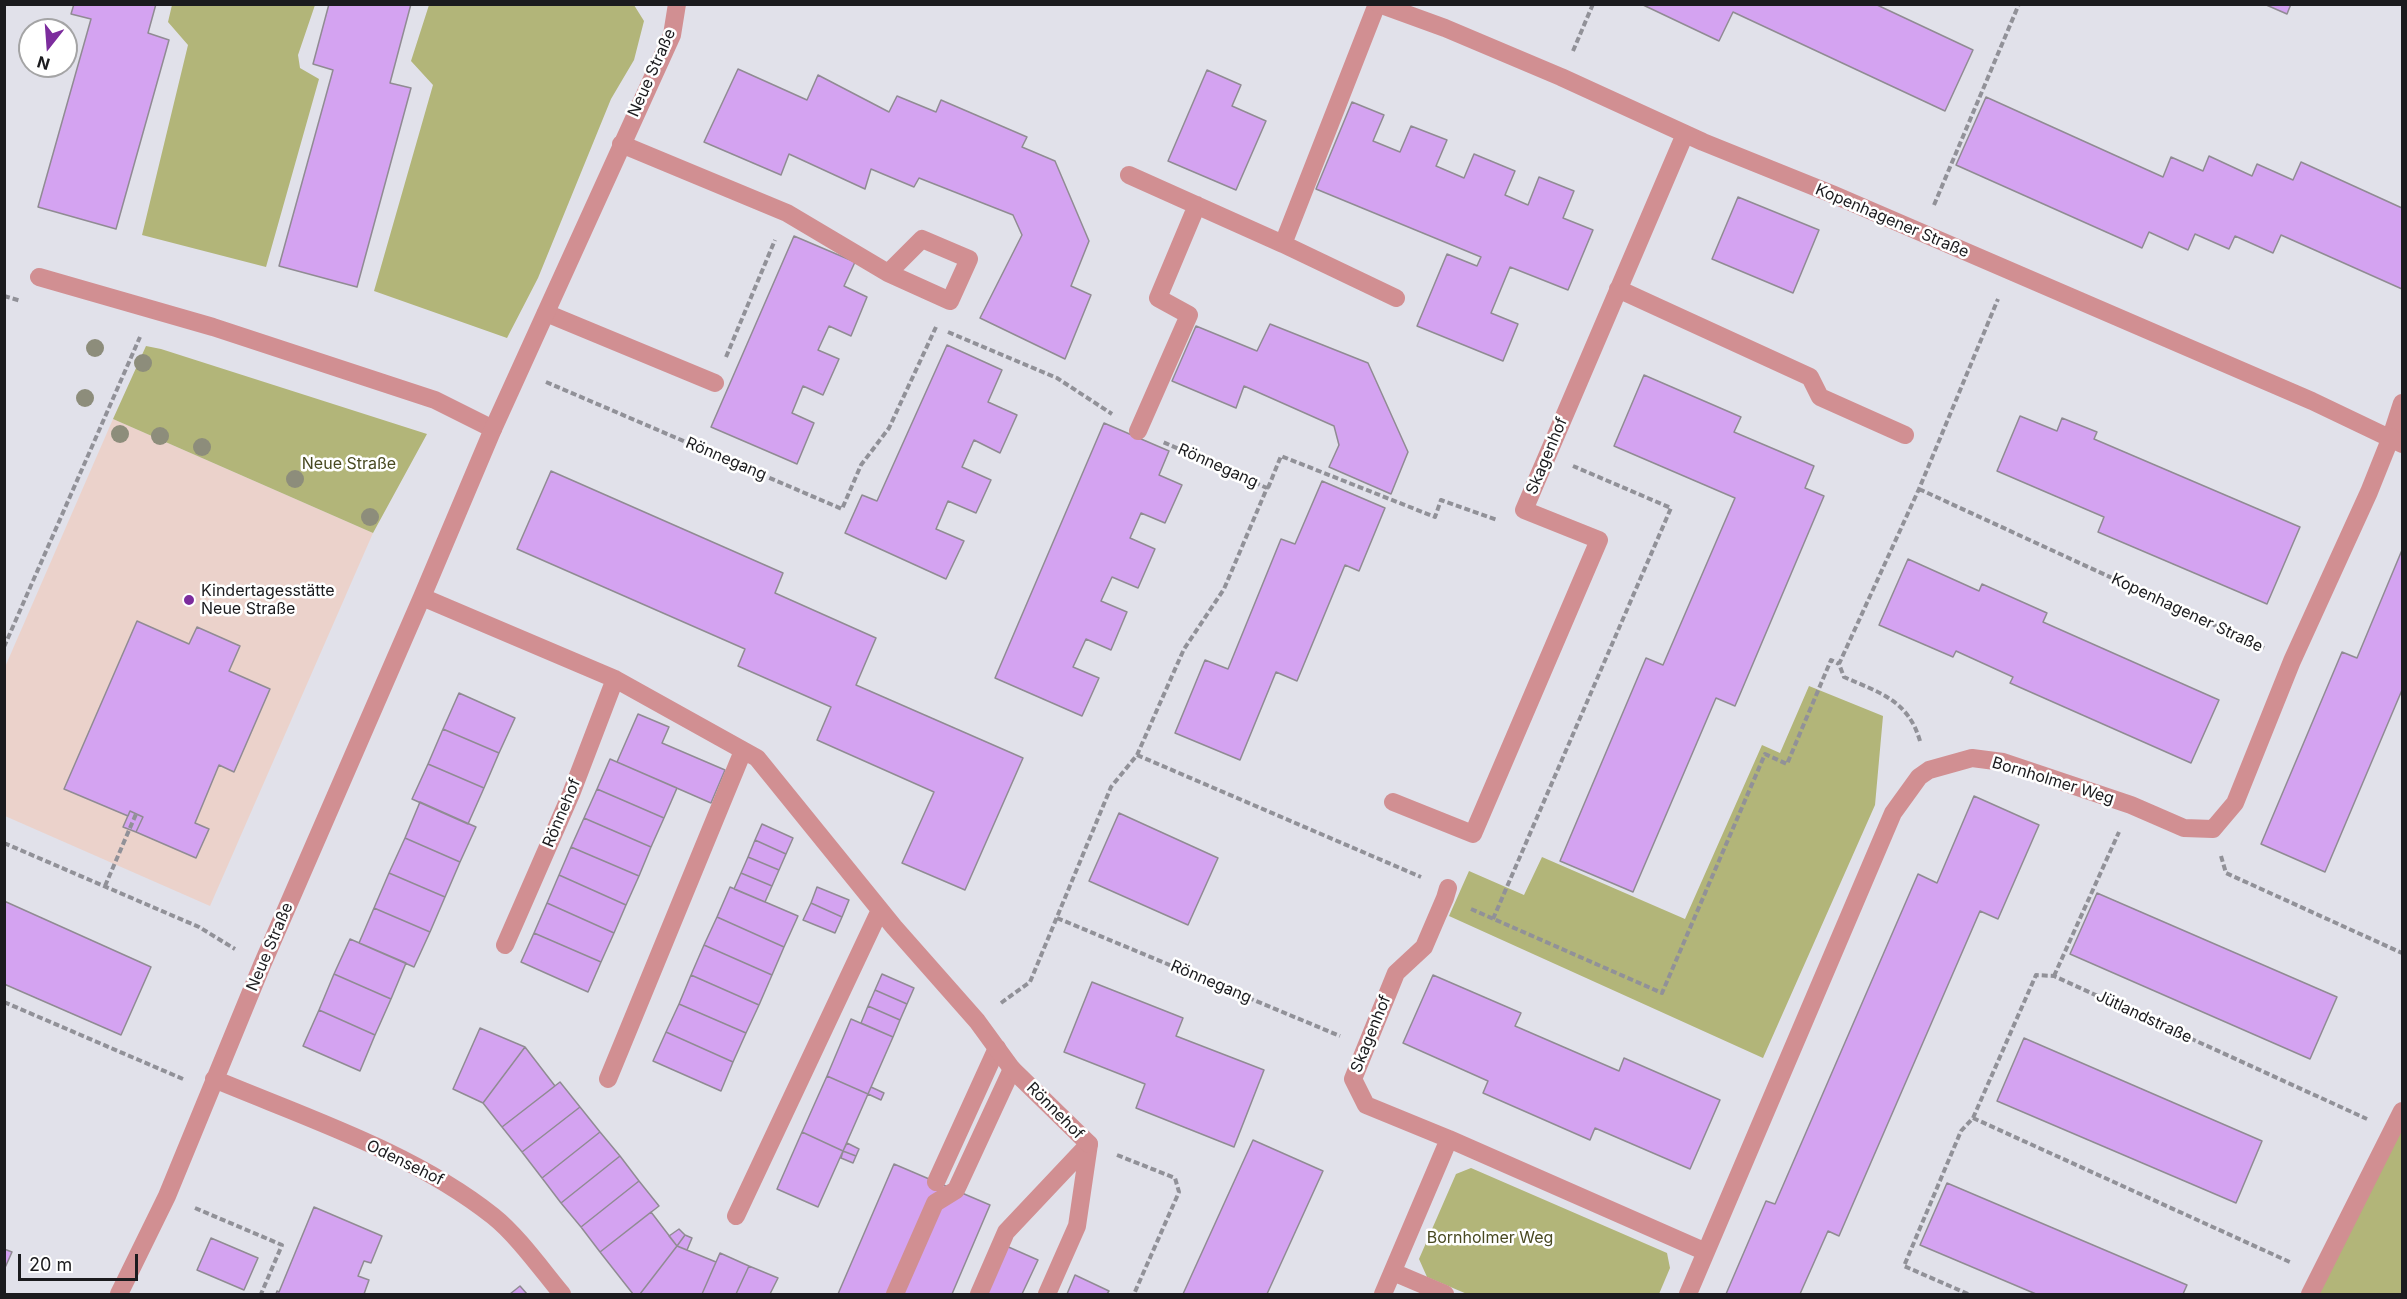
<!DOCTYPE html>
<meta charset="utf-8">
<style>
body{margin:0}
#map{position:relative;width:2407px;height:1299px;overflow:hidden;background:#e1e1ea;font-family:Inter,sans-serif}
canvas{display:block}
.frame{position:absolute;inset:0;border:6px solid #1b1b1e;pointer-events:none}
.north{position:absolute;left:18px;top:18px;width:60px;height:60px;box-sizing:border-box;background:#fff;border:2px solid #a4a4a5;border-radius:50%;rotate:197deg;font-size:16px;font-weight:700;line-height:24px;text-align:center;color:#1b1b1e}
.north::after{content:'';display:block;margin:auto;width:21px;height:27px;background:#7c2c9d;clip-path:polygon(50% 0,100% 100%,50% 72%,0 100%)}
.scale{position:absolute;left:18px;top:1254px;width:120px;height:27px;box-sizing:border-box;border:3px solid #1b1b1e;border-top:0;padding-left:8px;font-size:18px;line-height:21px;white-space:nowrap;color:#1b1b1e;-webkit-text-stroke:4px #fff;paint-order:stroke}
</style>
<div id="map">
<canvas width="2407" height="1299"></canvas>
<div class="frame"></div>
<div class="north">N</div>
<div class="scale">20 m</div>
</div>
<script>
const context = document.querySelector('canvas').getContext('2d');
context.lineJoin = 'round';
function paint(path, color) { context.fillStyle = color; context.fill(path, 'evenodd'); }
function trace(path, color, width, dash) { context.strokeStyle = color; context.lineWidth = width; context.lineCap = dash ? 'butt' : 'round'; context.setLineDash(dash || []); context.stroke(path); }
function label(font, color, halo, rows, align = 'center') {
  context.font = font + ' Inter,sans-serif'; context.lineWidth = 5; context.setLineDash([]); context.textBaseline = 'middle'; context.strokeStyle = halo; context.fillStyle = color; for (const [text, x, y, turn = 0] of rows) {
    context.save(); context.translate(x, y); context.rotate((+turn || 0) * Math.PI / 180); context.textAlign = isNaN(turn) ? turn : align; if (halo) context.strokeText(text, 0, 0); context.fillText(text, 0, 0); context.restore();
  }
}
const education = new Path2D(`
 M113,419l260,114 -163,373 -205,-90v-149z`);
const green = new Path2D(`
 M172,5h143l-17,50 2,13 19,11 -53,188 -124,-32 46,-190 -20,-23z
 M429,5h205l10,16 -10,39 -23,39 -73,179 -31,60 -133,-47 59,-206 -22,-24z
 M146,346l15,3 266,85 -54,99 -260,-114z
 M1809,686l74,30 -8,89 -112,253 -314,-142 20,-45 55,24 18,-38 143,62 77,-174 18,8z
 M2402,1112v182h-93z
 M1471,1168l196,85 3,15 -11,26h-192l-40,-17 -8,-18 37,-85z`);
const building = new Path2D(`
 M74,4h82l-8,29 21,7 -53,189 -78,-22 53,-188 -20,-5z
 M329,4h82l-21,79 21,5 -54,199 -78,-21 54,-196 -20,-6z
 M1641,4h234l98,46 -28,61 -212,-99 -14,29z
 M2264,4h27l-4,10z
 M738,69l69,31 11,-25 71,37 8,-16 39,16 5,-12 86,37 -5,10 33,14 34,80 -18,45 20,9 -26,64 -85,-41 42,-83 -9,-20 -94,-37 -5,9 -43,-18 -6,20 -76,-35 -8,21 -77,-33z
 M1207,70l34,15 -9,21 34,15 -30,69 -68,-29z
 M1986,97l177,80 8,-20 32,14 6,-15 43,20 5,-12 36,16 8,-18 101,46v81l-121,-54 -8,18 -38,-17 -6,13 -34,-15 -7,16 -39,-18 -7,16 -186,-83z
 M1352,102l32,13 -11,26 27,11 11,-26 36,14 -11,26 28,12 10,-24 41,17 -10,24 23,10 11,-28 35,14 -11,27 30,12 -25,60 -58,-23 -19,46 27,11 -15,37 -86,-35 30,-72 30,12 4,-9 -165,-68z
 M1738,197l81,33 -26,63 -81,-34z
 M794,236l61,26 -11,24 23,11 -16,39 -22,-10 -11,24 21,9 -16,36 -20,-9 -11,27 22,10 -17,41 -86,-37z
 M1270,324l98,39 40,89 -17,42 -62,-27 10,-22 -5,-19 -90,-40 -8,22 -64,-27 24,-55 61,25z
 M947,345l55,25 -14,32 29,13 -17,38 -26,-13 -12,27 29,13 -15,33 -28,-12 -12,28 28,12 -18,38 -101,-46 17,-38 15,6z
 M1644,375l97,42 -7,15 80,34 -9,22 19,8 -89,210 -19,-8 -83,194 -73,-31 86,-203 17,7 72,-167 -121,-52z
 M2020,416l37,15 5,-13 35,14 -3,7 206,88 -33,77 -169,-72 6,-15 -107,-46z
 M1104,423l65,28 -10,24 23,10 -17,38 -24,-10 -11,25 25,11 -17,39 -26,-11 -11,24 26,11 -16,38 -25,-11 -13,28 26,11 -17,38 -87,-38z
 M551,471l232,102 -8,20 101,45 -20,47 167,73 -58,132 -63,-27 32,-71 -117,-52 14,-33 -93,-41 7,-17 -228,-100z
 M1322,481l63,27 -26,63 -14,-6 -48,116 -21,-9 -36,88 -65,-27 30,-73 23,9 53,-130 14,5z
 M2402,550v140l-77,182 -64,-28 81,-192 15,6z
 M1908,559l71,32 3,-7 65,29 -4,9 176,78 -28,63 -181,-80 3,-6 -57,-26 -3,6 -74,-32z
 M137,621l52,23 8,-17 43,19 -11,25 41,18 -36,83 -15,-7 -24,58 14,6 -13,29 -60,-26 7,-15 -13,-6 -2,5 -64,-27z
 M459,693l56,25 -16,35 -56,-24z
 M638,714l31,13 -7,16 63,27 -14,33 -94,-41z
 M443,729l56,24 -15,35 -56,-24z
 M610,759l67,29 -13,30 -67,-29z
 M428,764l56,24 -16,36 -56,-25z
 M597,789l67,29 -13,29 -67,-29z
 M1974,796l65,29 -41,94 -18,-8 -141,325 -11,-5 -28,63h-74l40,-93 9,3 143,-330 19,9z
 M420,802l56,25 -16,35 -55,-24z
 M130,811l13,6 -7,15 -13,-5z
 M1119,813l99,45 -30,67 -99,-44z
 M584,818l67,29 -12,29 -68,-29z
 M762,824l31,14 -7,16 -31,-14z
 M405,838l55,24 -15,35 -56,-24z
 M755,840l31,14 -7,16 -31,-13z
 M571,847l68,29 -13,29 -67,-30z
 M748,857l31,13 -7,16 -31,-13z
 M389,873l56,24 -15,35 -56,-24z
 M741,873l31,13 -7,16 -31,-13z
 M559,875l67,30 -12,28 -67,-30z
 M730,887l68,29 -14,31 -67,-30z
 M817,887l32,13 -7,17 -31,-14z
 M2097,893l240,104 -27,62 -240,-105z
 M4,901l147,66 -30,68 -117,-51z
 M547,903l67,30 -13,29 -67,-29z
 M811,903l31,14 -7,16 -32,-13z
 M374,908l56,24 -16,35 -55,-24z
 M717,917l67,30 -12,28 -68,-30z
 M534,933l67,29 -13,30 -67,-30z
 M350,939l56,24 -15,36 -57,-25z
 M704,945l68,30 -13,30 -68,-30z
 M334,974l57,25 -16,36 -56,-25z
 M882,974l32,14 -7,16 -32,-14z
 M691,975l68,30 -13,28 -67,-29z
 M1433,975l88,38 -6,13 104,45 5,-13 96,42 -30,69 -95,-41 -5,12 -107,-47 5,-12 -85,-38z
 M1092,982l91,36 -7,18 88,34 -30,77 -98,-39 9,-24 -81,-32z
 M875,990l32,14 -7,16 -32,-14z
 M679,1004l67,29 -13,29 -67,-30z
 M868,1006l32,14 -7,17 -32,-14z
 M319,1010l56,25 -15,36 -57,-25z
 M851,1019l42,18 -25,57 -41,-18z
 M480,1028l45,19 -42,56 -30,-14z
 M666,1032l67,30 -12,29 -68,-30z
 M2024,1038l238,103 -26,62 -239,-102z
 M525,1047l30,39 -53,41 -19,-24z
 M827,1076l41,18 -25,57 -41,-19z
 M560,1082l20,25 -58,45 -20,-25z
 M871,1087l13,6 -3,7 -13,-6z
 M580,1107l20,25 -58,46 -20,-26z
 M600,1132l20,24 -59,47 -19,-25z
 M802,1132l41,19 -25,56 -41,-18z
 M1253,1140l70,31 -56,123h-84z
 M847,1143l12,6 -3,7 -13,-5z
 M843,1151l13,5 -3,7 -12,-5z
 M620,1156l19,25 -58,46 -20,-24z
 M894,1164l96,41 -38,89h-114z
 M639,1181l20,25 -59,46 -19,-25z
 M1947,1183l240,102 -4,9h-147l-116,-49z
 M314,1207l68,29 -11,27 -7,-2 -6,15 11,4 -5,14h-88l1,-3 2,1z
 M651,1212l26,34 -37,48h-7l-33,-42z
 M679,1229l6,6 -8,11 -8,-10z
 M685,1235l7,3 -5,12 -10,-4z
 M211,1238l47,20 -14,32 -47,-20z
 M1004,1245l34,15 -16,34h-40z
 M677,1246l39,16 -14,32h-62z
 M4,1249l8,3 -8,18z
 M720,1253l29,13 -13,28h-34z
 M749,1266l29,12 -8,16h-34z
 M1075,1275l34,16 -2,3h-40z
 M520,1286l7,8h-17z`);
const path = new Path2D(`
 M1573,51l20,-47
 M1934,205l85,-201
 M4,296l17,5
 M948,332l109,46 55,36
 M726,357l49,-117
 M546,382l296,127 19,-44 28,-37 47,-101
 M1268,488l13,-32 154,61 6,-17 56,20
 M1919,489l345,159
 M4,647l136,-310
 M1920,741c-12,-41 -40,-48 -76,-64l-5,-13 80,-175 79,-190
 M1137,755l284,122
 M4,843l195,84 36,22
 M2221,856l5,17 176,80
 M105,886l31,-72
 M1471,909l191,84 103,-239 22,10 44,-104 8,4
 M1057,918l283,118
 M1493,919l178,-411 -98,-42
 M2054,976l65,-144
 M4,1002l179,77
 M1001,1003l29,-21 81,-195 26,-32 47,-106 40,-60 43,-101 -104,-46
 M1973,1118l63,-143 18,1 313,143
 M1117,1155l58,23 4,14 -45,102
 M195,1208l87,37 -21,49
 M1968,1294l-64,-28 57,-135 12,-13 319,145`);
const lane = new Path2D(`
 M621,144l166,69 101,60 62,28 19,-42 -47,-20 -34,34
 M1129,175l154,69 94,-240
 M1283,244l113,54
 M39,277l174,50 222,73 58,29
 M546,313l169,70
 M1138,431l51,-116 -31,-17 39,-93
 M2391,437l11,-34
 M936,1182l61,-134
 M895,1294l40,-91 21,-13 56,-121
 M979,1294l27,-62 83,-88
 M1047,1294l30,-68 12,-82`);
const street = new Path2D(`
 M1379,4l66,24 116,49 142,65 129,52 480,207 90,43
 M1618,289l192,88 10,20 85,38
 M422,597l193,82 142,79 137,169 83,94 35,48 77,75
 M1393,802l80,32 126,-294 -75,-30 161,-376
 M1448,888l-3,10 -21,49 -28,26 -43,106 13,26 83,34 257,113
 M505,945l66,-151 44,-115
 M214,1079c93,39 200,74 279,137 24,19 49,54 69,78
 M608,1079l135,-328
 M736,1216l144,-306
 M1393,1272l52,22
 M119,1294l48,-98 95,-231 160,-368 71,-168 179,-394 5,-31
 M1383,1294l66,-155
 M1688,1294l205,-481 26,-36 10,-7 43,-12 31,4 128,43 53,23 29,1 22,-26 57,-142 77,-169 22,-55
 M2310,1294l92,-183`);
const trees = [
 [95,348],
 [143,363],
 [85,398],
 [120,434],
 [160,436],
 [202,447],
 [295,479],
 [370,517]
];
const markers = [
 [189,600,6,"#7c2c9d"]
];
const streetNames = [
 ["Neue Straße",652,73,-66],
 ["Kopenhagener Straße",1892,221,23],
 ["Skagenhof",1547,456,-67],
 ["Rönnegang",726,459,23],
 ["Rönnegang",1218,466,24],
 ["Kopenhagener Straße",2187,613,25],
 ["Bornholmer Weg",2053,781,17],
 ["Rönnehof",562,813,-67],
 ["Neue Straße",270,947,-67],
 ["Rönnegang",1211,982,23],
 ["Jütlandstraße",2144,1017,25],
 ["Skagenhof",1371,1034,-68],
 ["Rönnehof",1055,1111,45],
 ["Odensehof",405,1163,26]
];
const parkNames = [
 ["Neue Straße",349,464],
 ["Bornholmer Weg",1490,1238]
];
const poiNames = [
 ["Kindertagesstätte",201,591],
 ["Neue Straße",201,609]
];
paint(education, '#ebd2cb');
paint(green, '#b2b579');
paint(building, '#d4a3f1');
trace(building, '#908b93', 1.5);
trace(path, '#919198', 4, [6, 3]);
trace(lane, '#d18f92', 18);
trace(street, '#d18f92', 18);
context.fillStyle = '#8d8d7b';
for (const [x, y] of trees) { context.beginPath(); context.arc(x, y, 9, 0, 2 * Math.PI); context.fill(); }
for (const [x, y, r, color] of markers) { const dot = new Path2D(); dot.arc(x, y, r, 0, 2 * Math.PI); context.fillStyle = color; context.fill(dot); trace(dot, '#fff', 2); }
label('16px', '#1b1b1e', '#fff', streetNames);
label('16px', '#484921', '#fff', parkNames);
label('16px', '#1b1b1e', '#fff', poiNames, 'left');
</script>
